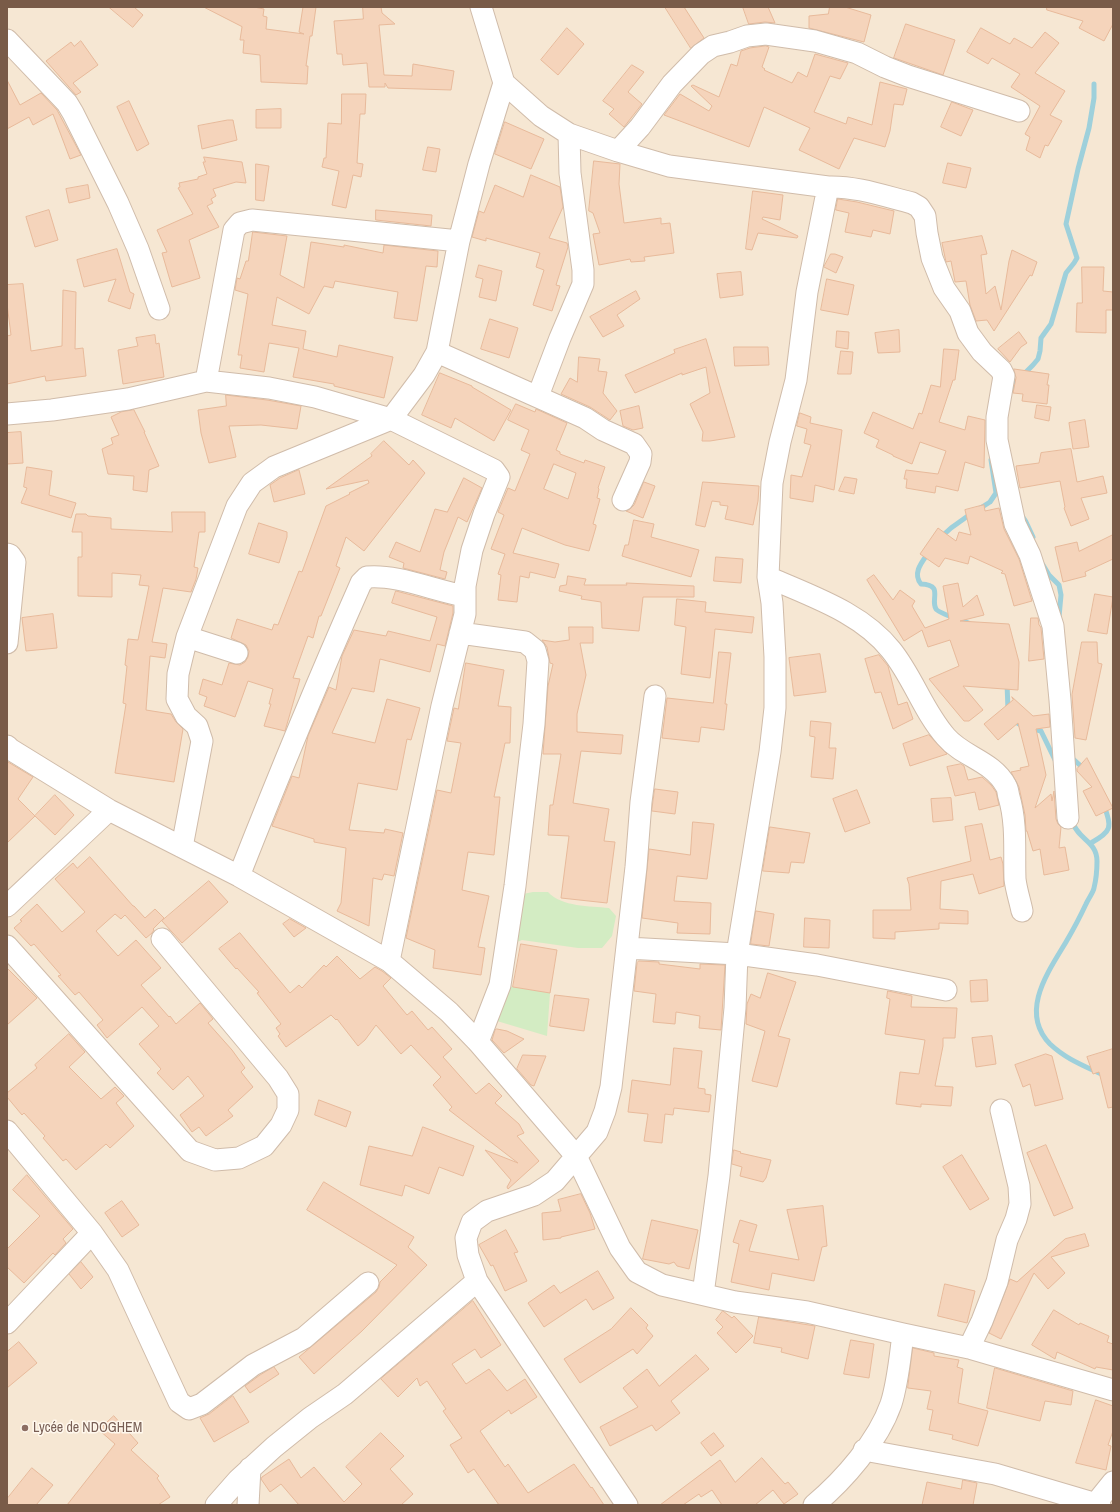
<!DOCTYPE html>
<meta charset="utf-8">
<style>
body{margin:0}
#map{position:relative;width:1120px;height:1512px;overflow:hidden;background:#fef5e6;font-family:"Archivo Narrow",sans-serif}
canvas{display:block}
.frame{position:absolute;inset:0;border:8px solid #795b48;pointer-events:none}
</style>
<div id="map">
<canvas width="1120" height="1512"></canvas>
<div class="frame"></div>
</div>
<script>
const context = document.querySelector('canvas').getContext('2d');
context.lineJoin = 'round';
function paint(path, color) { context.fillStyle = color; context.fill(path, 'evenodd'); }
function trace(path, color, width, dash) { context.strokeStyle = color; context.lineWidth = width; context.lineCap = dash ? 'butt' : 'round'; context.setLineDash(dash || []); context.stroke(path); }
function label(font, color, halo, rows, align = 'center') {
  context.font = font + ' "Archivo Narrow",sans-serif'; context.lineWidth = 3; context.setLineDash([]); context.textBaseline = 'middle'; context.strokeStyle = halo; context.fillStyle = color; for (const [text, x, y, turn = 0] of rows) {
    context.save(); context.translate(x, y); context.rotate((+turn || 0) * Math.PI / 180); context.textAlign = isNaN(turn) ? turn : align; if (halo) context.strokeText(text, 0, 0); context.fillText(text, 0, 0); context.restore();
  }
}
const residential = new Path2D(`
 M7,7h1106v1498h-1106z`);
const green = new Path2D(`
 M533,892h15c14,15 42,14 61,16l7,8 -4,20 -10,12h-24l-56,-8 -5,2 1,-47z
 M500,985l50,8 -3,43 -60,-18z`);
const stream = new Path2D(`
 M1009,392l8,-11 16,-16 5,-6 2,-8 1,-13 10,-14 15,-51 8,-10 3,-5 -11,-34 12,-55 11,-41 5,-30v-14
 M979,509l11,-7 6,-9 -5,-33
 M1022,516l4,6 7,15
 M940,538l11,-10 21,-15
 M929,552c-7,10 -17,21 -8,32 23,1 9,15 15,25 3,5 27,11 34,15
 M1043,565l6,10 10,10 2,10 -2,22
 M1007,683l1,27
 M1013,719c8,9 17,9 28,12l15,31
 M1071,757l13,12
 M1072,821c6,19 25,20 25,40 0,8 -1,19 -3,27 -1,5 -6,11 -8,16 -6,13 -13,26 -20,38 -18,30 -47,70 -16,102 19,18 41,24 63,36
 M1091,843c21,-13 21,-14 13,-38`);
const building = new Path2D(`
 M109,7h25l9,8 -10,12z
 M204,7h50l10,2 -1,7 4,1 -1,12 38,5 -5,-2 4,-25h13l-4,29h-2l-4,30h2l-1,18 -46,-2 -1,-27 -17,-2 1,-13h-4l2,-13z
 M363,7h18l1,6 13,11 -16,1 5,50 28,1 1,-12 41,7 -3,19 -63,-2 -3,-5v4h-16l-2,-24 -24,2 -1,-11h-5l-3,-33 29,-2z
 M665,7h19l20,31 -13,10z
 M743,7h25l7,16 -10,-1 -16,2z
 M830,7h15l26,8 -7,27 -55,-14v-12l19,-2z
 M1047,7h66v17l-9,17 -25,-13 4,-7 -36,-11z
 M906,24l49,16 -12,35 -49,-17z
 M567,28l17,16 -26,31 -17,-15z
 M981,28l29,16 4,-6 18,10 13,-16 14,11 -24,30 30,18 -15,24 12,6 -14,25 -3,-1 -5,13 -14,-8 4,-13 -5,-3 15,-28 -29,-19 9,-13 -28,-16 -4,6 -21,-12z
 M81,41l17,24 -25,18 8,9 -5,3 -30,-34 25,-19 3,4z
 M766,46l3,1 -7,20 3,2 -1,1 28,13 6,-11 9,5 8,-23 33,9 -8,16 -10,-3 -16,36 32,12 2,-7 24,8 8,-43 27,7 -4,16 -9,-1 -4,27 -5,16 -31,-9 -15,31 -40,-19 11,-22 -46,-21 -15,40 -85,-32 16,-21 29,17 3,-5 -21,-20 2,-1 26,12 12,-33 6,2 4,-15 9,-3z
 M632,65l12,7 -16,20 14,12 -18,23 -15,-13 5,-5 -11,-8z
 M7,80l13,25 21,-12 16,17 24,45 -11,4 -17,-45 -20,11 -4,-8 -22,12z
 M342,94h24l-1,20h-5l-3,49 6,1 -2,13 -8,-2 -7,33 -14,-3 7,-34 -17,-4 2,-9h2l2,-35 13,1z
 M129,101l20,43 -12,7 -20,-44z
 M952,102l21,8 -12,26 -20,-9z
 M281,109v19h-25v-18z
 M228,120h5l4,20 -35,9 -4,-23z
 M505,122l39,17 -13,30 -36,-15z
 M428,147l12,2 -4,23 -13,-2z
 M204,157l38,5 4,21 -10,-1 -23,7 3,7 -5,3 2,4 -6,3 12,21 -30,13 11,38 -28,9 -10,-34 5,-1 -10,-22 36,-16 -15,-26 2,-1 -1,-4 19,-4v-2l9,-3 -4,-12h2z
 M594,161l26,3 -1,20 5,39 37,-5v6l9,-1 4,30 -30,4 1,4 -14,1 -1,-3 -31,6 -6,-31 7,-1 -7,-20 -4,-2z
 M948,163l23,5 -5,20 -23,-5z
 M256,164l13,2 -5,35 -8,-1z
 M531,175l29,12 3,20 -14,31 18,5 1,4 -12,38 4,1 -8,25 -19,-6 11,-35 -8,-3 4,-14 -54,-15v3l-14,-4 7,-26 5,2 11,-28 28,12z
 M88,185l2,13 -21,5 -3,-14z
 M753,191l30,4 -3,25 -17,-3 -1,2 36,17 -1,2 -39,-5 -6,17 -6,-1z
 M838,199l19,3 37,9 -4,23 -17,-4 -2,7 -26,-5 4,-19 -13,-3z
 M49,210l9,30 -23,7 -9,-30z
 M376,210l56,5 -1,11 -55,-6z
 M253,232l34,4 -7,39 24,13 7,-46 33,5v-2l39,8 1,-8 54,6 -1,16 -11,-1 -9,55 -23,-3 4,-26 -63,-11 -2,7 -9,-2 -15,28 -32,-17 -5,28 34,6 -3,18 34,8 2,-12 54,12 -9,41 -50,-12v-2l-41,-7 6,-29 -30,-5 -5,29 -24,-4 2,-13h-4l10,-61 -13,-4 2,-12 3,1 6,-18h2z
 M982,236l5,18 -6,1 5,39 9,-8 6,24 8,-49 3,-11 25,12 -5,14 -2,-1 -36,56 -7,-11 -11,1 -6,-16 -4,-24 -11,1 -4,-21 -5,1 -4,-19z
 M117,249l13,43 4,2 -4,15 -22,-8 8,-22 -32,8 -7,-27z
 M831,254h4l8,3 -7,16 -12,-6z
 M479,265l23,6 -6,30 -17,-4 4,-18 -7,-2z
 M1082,267h22l-1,24 10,1v18h-7v23l-30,-1 1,-29h5z
 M741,272l2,23 -23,3 -3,-24z
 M827,279l27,6 -6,30 -27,-5z
 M23,284l8,67 31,-5 1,-56 13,2 -1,57 8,-1 3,28 -40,5 -1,-5 -38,8v-48l4,-1 -4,-31v-19z
 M636,291l4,8 -23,16 7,11 -21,11 -13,-20z
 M490,319l28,9 -9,30 -28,-9z
 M899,330l1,22 -22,1 -3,-20z
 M837,331l12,1 -1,17 -12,-2z
 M1019,332l8,11 -6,4 -11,15 -12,-13z
 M155,335l1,9 3,-1 5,34 -41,7 -5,-34 20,-4 -2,-8z
 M706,339l29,98 -25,4h-8l1,-9 -13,-28 20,-11 -4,-26 -24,8v-2l-47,20 -10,-18 50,-22 -1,-3z
 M734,347h34l1,18 -34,1z
 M944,349l15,1 -4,30h-2l-14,42 26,8 3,-14 17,4 -1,48 -19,-6 -7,29 -22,-5 -1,7 -29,-5 1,-9h-3l2,-9 32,4 8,-23 -26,-9 -8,22 -19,-8v-1l-17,-8 3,-7 -15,-7 9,-21 40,17 6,-16 3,1 9,-29 9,2z
 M841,351l12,1 -2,22h-13z
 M579,357l21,2 -2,12 9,1 -4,21 14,18 -7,9 -20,-13 -29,-13 9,-16 7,4z
 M1014,369l35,5 -2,11h2l-2,19 -25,-3 1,-7 -10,-1 3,-15z
 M440,373l32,13v1l39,23 -17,31 -39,-23 -4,10 -29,-13z
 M226,395l41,5 34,6 -4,23 -36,-4 -32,1 7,31 -27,6 -8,-30 -3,-23 28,-4z
 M516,404l19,8 1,-3 31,14 -11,27 4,2v2l24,9 1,-3 20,7 -7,21 1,1 -2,9 3,1 -7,25 3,1v2l-7,24 -24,-6 -43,-17 -9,25 46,11 -4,14 -25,-6 -1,6 -9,-2 -3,26 -19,-2 3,-25 -3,-1 7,-20 -14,-5 13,-34 -6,-3 10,-24 7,3 15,-37 -9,-4 8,-20 -21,-10zM554,464l22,9 -8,26 -24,-10z
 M1037,405l14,2 -2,14 -14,-3z
 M639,406l4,22 -10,2 -10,-4 -3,-15z
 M134,410l11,22h-1l15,34 -10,4 -2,22 -14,-2 1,-14 -26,-2 -6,-25 11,-5 -2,-6 8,-3 -8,-18 10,-5z
 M800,413l11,4 -1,6 32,7 -8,60 -19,-5 -2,17 -23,-4 1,-23 11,2 9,-32 -7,-2 3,-14 -10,-3z
 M1085,420l4,27 -16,2 -4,-26z
 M21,432l2,31 -16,1v-31z
 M384,441l25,24 4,-5 12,13 -61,78 -18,-14 -10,29 4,2 -19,48h-2l-6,22 -5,-2 -15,42 7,1 -15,52 -21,-5 7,-22h-2l4,-15 -25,-8 -13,36 -31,-11 3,-9 -8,-3 4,-15 19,6 7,-22 11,2 5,-3 3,-5 1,-6 -3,-6 -15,-7 6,-19 35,11 2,-6 4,1 21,-54 3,1 24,-66 24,-12 -1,-1 20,-10 -1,-3 -42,9 46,-33 -1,-2z
 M1071,449l6,33 26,-6 4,17 -26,5 8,21 -18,7 -7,-18 1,-1 -5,-26 -40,7 -4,-22 23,-3 2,-10z
 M27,467l25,4 -3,24 27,8 -5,15 -50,-15 6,-15 -3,-1z
 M299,470l6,24 -31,8 -4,-17 10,-7z
 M845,477l12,2 -3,15 -15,-3z
 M464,478l18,10 -15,34 -9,-5 -14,35 -4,18 7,2 -2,7 -42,-11 1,-5 -15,-6 7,-15 24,10 15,-43 12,3z
 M644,482l11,4 -12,32 -17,-7 4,-2 4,-4z
 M703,482l56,4 -1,15 -5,24 -28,-6 3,-13 -8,-1v-3l-8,-1 -7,26 -9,-2z
 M984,505l1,6 14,-3 5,21 15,30 13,42 -18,5 -9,-32 -4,-1 2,-2 -33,-15 -2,8 -23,-6 -6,9 -19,-13 18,-26 18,13 3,-9 12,3 -6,-25z
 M172,512h33v20h-6l-5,35 4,1 -2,11 -5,13 -28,-4 -11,54 15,2 -2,14 -15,-2 -4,54 25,4 5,8 7,7 -9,53 -59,-9 11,-69 -3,-1 4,-37 -2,-1 3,-26 10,1 11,-54 -10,-1 2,-10 -29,-2v24l-34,-1v-39h4v-25h-10l4,-18h10l2,2 23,2v11l61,3z
 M634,520l20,4 -3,13 48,13 -8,27 -69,-21 3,-11h3z
 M259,523l28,9v5l-8,26 -30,-9z
 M1113,535v24l-28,13 1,4 -23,6 -8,-35 22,-5 2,9z
 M716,557l27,2 -2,24 -27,-2z
 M874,575l19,25 7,-10 15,11 -3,5 13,22 24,-9 -6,-33 15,-3 5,24 14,-12 7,20 -24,6 49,3 10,38 -1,28 -55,-4 20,24 -14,11h-5l-35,-42 30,-13 -9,-26 -22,7 -6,-17 -18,11 -37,-61z
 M568,576l18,3 -2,6h43l-1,-2 68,3v11h-51l-4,34 -37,-3 -1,-26 -20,-3 1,-3 -23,-5 1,-5 6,-1z
 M396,591l57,15v7l-8,33 -8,-2 -7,28 -50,-13 -6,33 -22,-4 -20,45 43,10 12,-44 33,9 -9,32 -4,-1 -10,51 -39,-7 -9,47 35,3 1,-4 18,4 -9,43 -10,-2 -2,6 -9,-2 -4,48 -32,-15 4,-8 5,-55 -32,-6v-3l-42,-13 20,-50 7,2 9,-42 21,-49 7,3 6,-34 12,-26 32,6 2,-5 42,10 7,-24 -45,-14z
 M1095,594l18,3 -6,37 -19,-3z
 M677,599l29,3 -1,10 49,5 -2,16 -37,-4 -5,49 -29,-4 5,-47 -11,-2z
 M53,614l4,34 -31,3 -4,-33z
 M1031,618h7l1,7 1,1 1,2 3,31 -15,2z
 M569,627h24v16h-13l6,32 -9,39v18l46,3 -2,19 -40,-3 -8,52 36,6 -5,32 11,1 -8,61 -46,-5 8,-62 -21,-1 2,-30h3l8,-51h-18l5,-68 5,-22 -3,-1 -3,-16 -5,-7 13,2 14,-2z
 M1082,642h15l1,21 4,1 -16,76 -11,-2 -3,-43z
 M719,652l12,1 -6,51h2l-3,26 -23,-3 -2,15 -37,-4 5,-40 46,5z
 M820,654l6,38 -32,4 -5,-38z
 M879,655l9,11 10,39 9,-3 6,17 -20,10 -12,-37 -6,1 -10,-34z
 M466,663l38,7 -6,36 13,1 -1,36h-5l-11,54h6l-6,58 -26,-3 -6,38 27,6 -11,51 7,1 -4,27 -48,-7 2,-18 -29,-12 31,-148 14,3 10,-50 -14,-2 7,-33 4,1z
 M1012,697l21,19 16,-2 1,13 -14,2 10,46 -11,33 16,-14 1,7 2,-10 2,28 2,5 3,3 -2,21 6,-1 4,23 -25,5 -4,-26 -7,2 -6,-20h-1l-1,-16 -6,-28 -8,-15 10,-2 -1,-2 9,-2 -11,-43 -20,17 -14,-16 29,-24z
 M811,721l20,2 -2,25h7l-3,31 -22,-2 4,-40 -5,-1z
 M929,735l18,19 -37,12 -7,-22z
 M1087,758l26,50 -17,8 -13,-25 9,-4 -15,-16v-2z
 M8,762l25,15 -15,22 17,17 -28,27z
 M961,764l3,2 4,14 14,-3 9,8 5,7 3,13 -20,5 -4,-18 -20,4 -8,-29z
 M655,789l23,3 -3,22 -23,-3z
 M857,790l13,33 -25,9 -12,-33z
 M55,795l19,20 -19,20 -20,-19z
 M951,798l2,22 -20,2 -2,-23z
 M693,822l21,2 -7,55 -30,-3 -3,25 37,2 -1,31 -33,-1 1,-10 -36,-5 7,-69 41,6z
 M982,824l8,36 11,-3 2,7 1,22 -25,8 -6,-20 -32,7 -1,28 28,2v13l-29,-1v6l-44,3v7l-22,-1v-28h38l-2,-26 -2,-6 64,-17 -6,-34z
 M770,827l40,6 -6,30 -13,-1 -2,11 -26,-2z
 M90,857l43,49h1l11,12 10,-9 9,9 -11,11 1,1 -2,3 -6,5 -21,-23 -4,4 -6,-5 -19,17 22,25 18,-16 25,28 -20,17 28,32 1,-1 6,8 24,-21 13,16 -5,4 24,27 13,18 -4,4 12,15 -25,23 5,6 -27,20 -7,-9 -7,5 -12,-17 24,-19 -16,-20 -15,14 -16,-17 4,-4 -22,-25 20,-18 -17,-19 -35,31 -10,-13 6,-5 -24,-28 -4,3 -17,-19 3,-1 -27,-31 -3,2 -17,-18 8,-7 -2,-1 17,-16 25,28 23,-20 -30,-33 18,-16 4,5z
 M209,881l19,21 -46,41 -20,-22z
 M756,911l18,3 -5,32 -18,-2z
 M805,918l25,2 -1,28 -25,-1z
 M290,919l16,9 -12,9 -11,-13z
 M240,933l50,60 9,-8 3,3 22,-23 2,2 11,-11 23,23 15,-12 7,4 9,7 -8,8 24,29 5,-4 16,19 4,-3 20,22 -9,8 33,37 13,-11 13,13 -7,7 24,21 5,9 -7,3 22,25 -31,28 -1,-2 4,-7 -26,-30 33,13 -69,-53 3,-3 -19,-22 8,-8 -30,-32 -10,9 -25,-29 -11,15 -7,6 -21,-27 -1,1 -5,-5 -45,32 -8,-11 2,-2 -4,-6 5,-4 -24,-31 2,-1 -22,-24 -1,1 -17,-20z
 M521,944l36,6 -7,43 -37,-6z
 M639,961l20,1v2l41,5v-5l25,1 -4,65 -22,-2 1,-12 -24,-4 -1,12 -22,-2 3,-28 -22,-3 3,-28z
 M7,968l30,30 -30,27z
 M768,973l28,9 -18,54 12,3 -13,48 -25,-6 13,-50 -19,-7 1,-20 4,-10 9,4z
 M987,980l1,21 -17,1 -1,-21z
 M888,991l24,5 -1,11 46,1 -2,30h-12v8l-8,40 18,1 -2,19 -30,-2v3l-25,-3 4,-32 19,2 6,-34 -40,-6 5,-35 -3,-1z
 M555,995l34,4 -5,32 -34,-5z
 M497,1029l10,2 17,8 -20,14 -12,-13 3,-10z
 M69,1034l16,18 -16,15 32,32 14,-12 9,9 -8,7 18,23 -24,22 -4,-4 -30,26 -10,-11 -3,2 -20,-23 2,-2 -21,-23 -2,2 -15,-18v-4l30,-25 -2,-3z
 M992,1036l4,28 -20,3 -4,-29z
 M674,1048l28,3 -4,37 7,1v5l6,1 -2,17 -35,-4 -1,7 -8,-1 -3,29 -18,-2 4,-27 -20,-2 4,-32 38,5z
 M1113,1049v58l-5,1 -9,-36 -6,2 -6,-17z
 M1046,1054l6,2 11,43 -28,7 -5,-22 -7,3 -8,-22z
 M523,1055l23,1 -12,30 -3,-1 -14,-16z
 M319,1100l32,12 -5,15 -31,-12z
 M423,1127l51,19 -11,30 -24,-9 -10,27 -24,-9 -3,11 -42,-11 9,-39 43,10z
 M1046,1145l27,63 -19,8 -27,-63z
 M734,1150l7,2 -1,1 31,7 -5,18 -3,4 -23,-6 2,-9 -10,-3z
 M962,1155l27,44 -19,11 -27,-43z
 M27,1175l46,54 -10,10 3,4 -11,12 -2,-2 -29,30 -17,-16v-18l33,-33 -27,-26z
 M324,1182l90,55 -6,10 19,18 -65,66 -48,43 -15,-17 77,-65 3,-5 1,-5 17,-17 -90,-55z
 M581,1194l9,19 5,16 -34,8v1l-18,2 -1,-27 19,-2 -3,-11z
 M122,1201l17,24 -17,12 -17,-24z
 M823,1206l4,40 -5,1 -8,34 -42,-8 -3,17 -38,-8 8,-38 -6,-2 7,-22 17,5 -8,26 50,9 -12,-50z
 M652,1220l46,10 -9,39 -12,-3 -3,-4 -5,2 -26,-5z
 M506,1230l12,22 -4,1 13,28 -22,10 -12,-26 -2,1 -12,-21z
 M1085,1234l4,12 -38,11 14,16 -17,16 -14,-16 -33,66 -12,-6 21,-54 7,3 48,-43z
 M81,1262l12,15 -12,12 -12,-15z
 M598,1271l16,27 -21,12 -7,-11 -42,28 -16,-24 26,-18 6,8z
 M945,1284l30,7 -8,32 -29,-7z
 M473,1301l28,44 -20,13 -6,-9 -23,15 14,20 23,-15 18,22 18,-12 12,18 -26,17 -2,-4 -29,21 25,36 3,-3 20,29 46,-29 17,24 1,-1 12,18h-105l-25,-36 -6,4 -18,-28 12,-7 -19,-27 3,-2 -19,-28 -7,5 -3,-8 -19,19 -17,-18z
 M631,1308l17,17 -2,3 7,8 -16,18 -4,-5 -53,34 -16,-24 47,-30z
 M1054,1310l25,15 1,-2 29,13 -2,6 6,2v26l-17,-3 -1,2 -38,-17 -2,7 -23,-14z
 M723,1311l9,7 2,-2 19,20 -17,17 -19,-20 6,-6 -7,-7z
 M759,1317l56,9 -7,33 -27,-7 1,-4 -28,-5z
 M851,1340l23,4 -5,34 -25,-4z
 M19,1342l18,21 -30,25v-36z
 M913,1348l21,5v3l25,4 -2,7 6,2 -5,34 30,8 -10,35 -26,-7 1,-4 -24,-5 4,-20 -6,-1 4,-18 -23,-3z
 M696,1355l13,14 -38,32 9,12 -24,18 -4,-6 -42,21 -10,-19 38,-20 -15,-19 24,-19 12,17z
 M274,1367l5,7 -29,19 -5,-7 15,-11z
 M995,1368l78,23 -2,14 -26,-4 -5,20 -53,-13z
 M233,1396l16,26 -35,20 -14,-24 9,-4z
 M1096,1400l17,6v25l-5,14 3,1 -5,24 -30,-7z
 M114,1416l24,27 -7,7 28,26 -2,2 13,19 -12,8h-91l48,-61 -16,-14z
 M381,1433l23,23 -14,13 23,25 -12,11h-102l-18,-21 -11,8 -9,-13 1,-2 27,-18 12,19 13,-11 30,35 18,-18 -16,-17z
 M714,1433l10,13 -13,10 -10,-13z
 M762,1458l23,26 3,-2 10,12 -14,10 -11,-14 -18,15h-33l-10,-15 -11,7 -2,-3 -16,11h-23l60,-45 15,22z
 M32,1468l21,17 -17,20h-29v-6z
 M963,1480l14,3 -4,22h-51l5,-23 34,7z`);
const minor = new Path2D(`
 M481,7l23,76 37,33 28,18 49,17 51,15 159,21 -21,105 -11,88 -16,62 -8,41 -4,94 4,26 3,54v51l-5,44 -33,202 -2,54 -16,168 -16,118
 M7,40l60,63 6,10 45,90 20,46 21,60
 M618,151l22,-24 32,-43 29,-30 12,-8 17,-4 17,-6 19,-2 49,7 42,12 28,14 23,9 111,35
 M828,187c28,-1 56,9 84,16l7,4 6,9 2,17 5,25 12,30 16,23 8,22 14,19 19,18 3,6 -7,41v23l18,84 15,31 23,71 7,74 8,118
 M437,352l148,66 18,12 31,14 7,10 -1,8 -17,38
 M538,396l22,-58 23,-54v-14l-13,-97 -1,-39
 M7,414l45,-4 76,-11 78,-18 28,-151 6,-7 12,-3 207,21
 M7,554l3,1 5,7 -8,81
 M768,577c42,19 93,35 123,73 22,27 32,61 55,87 17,20 47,24 60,49 2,3 2,8 3,11 8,27 5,55 6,82 1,10 5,22 7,32
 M460,633l65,9 10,8 3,11 -4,63 -19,162 -15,99 -22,57
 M187,637l50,16
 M7,746l3,3 99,61 130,66 150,85 60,51 29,30 98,114 44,92 17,24 25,13 73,17 72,10 96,22 66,14 144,42
 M182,847l20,-106 -5,-15 -11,-10 -9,-17 1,-25 9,-37 50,-131 15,-23 22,-16 117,-48 -76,-22 -46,-9 -63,-7
 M239,876c39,-99 79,-196 122,-293l6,-6c30,-3 68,14 98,19
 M7,906l102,-96
 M7,946l183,205 25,9 24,-2 25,-12 17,-21 7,-15v-16l-10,-16 -116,-139
 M627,948l110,6 80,11 129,25
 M389,961l53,-255 23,-92v-28l7,-36 12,-36 15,-37 -5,-7 -103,-51 33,-44 13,-23 22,-111 20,-77 25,-81
 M7,1131l85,102 26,37 61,132 10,7 13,-5 51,-39 51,-27 64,-55
 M7,1323l85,-90
 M969,1348l13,-27 15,-39 10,-42 9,-21 4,-15 -1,-18 -18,-76
 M864,1450l131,24 105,31
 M1096,1503l17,-21
 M216,1505l22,-25 36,-33 36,-29 35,-24 132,-113
 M248,1505l2,-37
 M627,1505l-150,-224 -9,-26 -2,-17 6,-16 15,-11 47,-16 21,-14 42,-49 8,-21 6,-24 25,-220 5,-65 14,-106
 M814,1505c30,-25 64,-64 77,-101 7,-22 9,-47 12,-70`);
const markers = [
 [25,1428,4,"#8d6e63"]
];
const educationNames = [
 ["Lycée de NDOGHEM",33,1428]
];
paint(residential, '#f6e7d3');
paint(green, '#d3ecc3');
trace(stream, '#9ed0db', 5);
paint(building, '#f5d4bb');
trace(building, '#e8ba9b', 1);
trace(minor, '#d0bcaa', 23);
trace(minor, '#fff', 21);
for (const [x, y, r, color] of markers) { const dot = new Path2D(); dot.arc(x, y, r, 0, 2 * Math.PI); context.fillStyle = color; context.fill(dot); trace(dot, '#fff8ed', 1.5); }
label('14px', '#785e54', '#fff8ed', educationNames, 'left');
</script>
